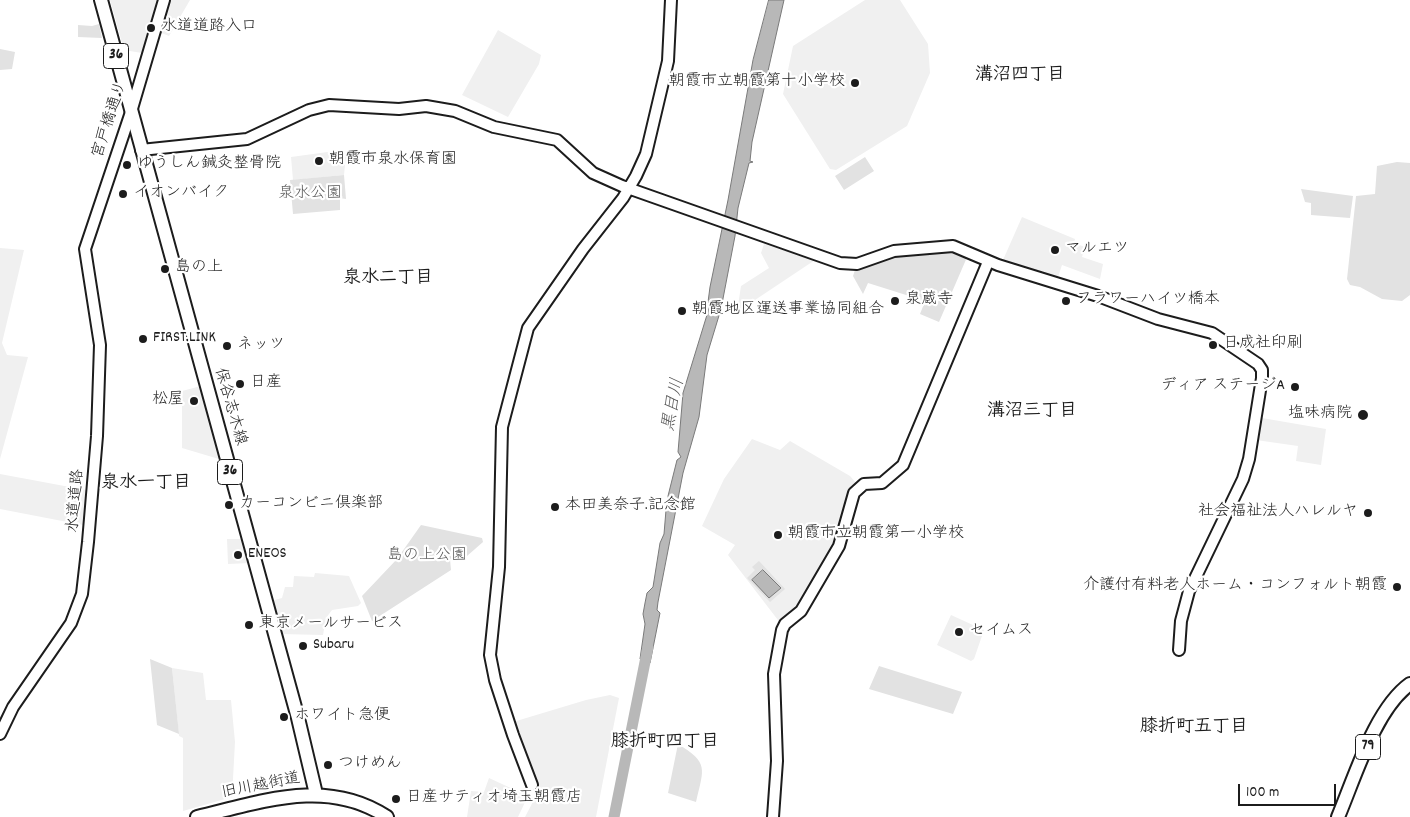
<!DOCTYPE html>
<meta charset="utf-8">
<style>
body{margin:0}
#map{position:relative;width:1410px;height:817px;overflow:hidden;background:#fff;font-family:Dekko,sans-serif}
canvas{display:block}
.scale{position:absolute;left:1238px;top:784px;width:98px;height:22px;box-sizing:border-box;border:2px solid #1c1c1c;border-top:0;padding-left:6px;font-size:15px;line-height:18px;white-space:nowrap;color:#1c1c1c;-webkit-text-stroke:4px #fff;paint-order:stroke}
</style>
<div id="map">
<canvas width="1410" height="817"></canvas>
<div class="scale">100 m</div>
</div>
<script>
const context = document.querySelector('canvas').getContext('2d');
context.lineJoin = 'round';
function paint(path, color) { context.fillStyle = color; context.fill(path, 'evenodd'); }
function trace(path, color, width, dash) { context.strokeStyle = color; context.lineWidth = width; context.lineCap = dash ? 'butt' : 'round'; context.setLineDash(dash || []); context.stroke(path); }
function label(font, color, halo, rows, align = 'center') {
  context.font = font + ' Dekko,"Klee One",sans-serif'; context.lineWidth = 4.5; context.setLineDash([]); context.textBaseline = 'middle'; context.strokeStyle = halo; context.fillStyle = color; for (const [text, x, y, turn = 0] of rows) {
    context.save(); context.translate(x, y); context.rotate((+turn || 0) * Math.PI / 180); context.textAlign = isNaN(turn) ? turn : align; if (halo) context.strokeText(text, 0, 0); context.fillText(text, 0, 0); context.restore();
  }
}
const built = new Path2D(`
 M110,0h48l-16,53 -18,-3z
 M168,0h22l-21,36 -10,-4z
 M865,0h35l28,44 2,29 -23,53 -71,44 -6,-1 -47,-75 10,-48z
 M498,30l43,25 -2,9 -31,53 -46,-22z
 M335,151l1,4h10l-2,20 -51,5 -2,-23z
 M1022,217l53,22 -1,4 11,4 -3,10 21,7 -3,15 -38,-14 -5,15 -52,-17 -2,-3z
 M764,244l51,16 -78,52 4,-26 28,-18 -8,-15z
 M0,248l24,2 -22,93 5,12 21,2 -28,102z
 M201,386l18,65v8l-37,-11v-57z
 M1262,418l64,11 -5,36 -25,-4 2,-15 -42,-6 3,-19z
 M752,439l28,11 10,-9 60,35 7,8 -22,60 -36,64 -18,16 -53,-69 7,-10 -33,-19 22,-47z
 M0,474l86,16 -3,35 -83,-16z
 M227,539h17l6,24 -22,1z
 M315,573l34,3 12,27 -3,3 -26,4 -6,8 -3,17 -43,-1 -9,-33 11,-3 3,-11h8l1,-11 20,1z
 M951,615l33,15 -10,29 -3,2 -34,-16z
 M172,668l31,5 3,27h25l4,42 -3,55 -49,14v-73l-4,-2z
 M610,695l9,3 -23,119h-71l11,-21v-13l-23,-61 73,-22z
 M489,778l39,18 -10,21h-51l4,-26 13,1z`);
const green = new Path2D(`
 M99,24l3,14 -24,-1v-12l14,1z
 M0,49l15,3 -3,17 -12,1z
 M865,157l9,14 -30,19 -9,-14z
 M1397,162l13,1v132l-8,6 -20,-2 -22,-12 -10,-2 -3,-6 9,-83 19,-2 2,-28z
 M344,175l2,24 -6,-1v12l-47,4 -3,-34z
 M1301,189l52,7 -3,22 -39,-3v-12l-6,-1z
 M947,248l21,7 -29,67 -19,-8 6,-15 -4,-1v2l-54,-17 -5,11 -10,-18 3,-9 26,-10z
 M421,525l61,13 1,4 -16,14 -17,3 1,11 -79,51 -10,-25 35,-37z
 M759,561l26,28 -15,13 -23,-24 8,-8 -3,-3z
 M150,659l22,9 7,66 -22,-9z
 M879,666l83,26 -9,22 -84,-25z
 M678,744c31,19 26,24 18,58l-28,-9z`);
const water = new Path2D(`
 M769,0h15l-32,142 -2,19 3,1 -4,1 -11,45 -3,28 -14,73 -14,46 -8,62 -16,56 -25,129 -1,8 3,3 -10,50 -10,-4 5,-35 -2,-10 2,-11 2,-10 6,-6 7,-44 4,-9 2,-24 3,-8 -1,-6 9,-36 4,-3 -3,-5 5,-59 27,-88 -2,-3 2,-15 18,-87 25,-140z
 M763,570l18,18 -12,10 -17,-18z`);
const river = new Path2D(`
 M614,817l34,-170`);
const minor = new Path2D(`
 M141,150l106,-11 62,-29 20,-5 70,4 27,-3 29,5 39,16 63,13 36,33 29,13 218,77 17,1 37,-13 59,-5 45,19 100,31 60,23 54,14 46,31 4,6v8l-13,81 -6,20 -54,112 -8,30 -2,29
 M0,734l13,-27 58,-84 11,-29 6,-52 9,-106 3,-91 -15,-96 46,-137 33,-112
 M532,785l-19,-50 -18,-55 -5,-25 9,-88 3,-140 26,-99 55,-79 40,-51 13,-22 10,-22 22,-93 3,-61
 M773,817l4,-56 -3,-87 8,-44 3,-6 16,-13 38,-65 15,-53 10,-9 18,-1 21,-18 85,-203`);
const major = new Path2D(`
 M101,0l197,718 18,76
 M197,817c64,-15 130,-40 190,0
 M1338,817c17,-40 37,-108 72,-133`);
const markers = [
 [151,28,5,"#1c1c1c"],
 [855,83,5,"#1c1c1c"],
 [319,161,5,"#1c1c1c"],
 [127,165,5,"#1c1c1c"],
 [123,194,5,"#1c1c1c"],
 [1055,250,5,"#1c1c1c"],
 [165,269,5,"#1c1c1c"],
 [895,301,5,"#1c1c1c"],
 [1066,301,5,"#1c1c1c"],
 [682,311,5,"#1c1c1c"],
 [143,339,5,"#1c1c1c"],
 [1213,345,5,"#1c1c1c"],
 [227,346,5,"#1c1c1c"],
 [240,384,5,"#1c1c1c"],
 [1295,387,5,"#1c1c1c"],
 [194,401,5,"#1c1c1c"],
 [1363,415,6,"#1c1c1c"],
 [229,505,5,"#1c1c1c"],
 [555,507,5,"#1c1c1c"],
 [1368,513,5,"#1c1c1c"],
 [778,535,5,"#1c1c1c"],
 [238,555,5,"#1c1c1c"],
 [1397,587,5,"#1c1c1c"],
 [249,625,5,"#1c1c1c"],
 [959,632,5,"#1c1c1c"],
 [303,646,5,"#1c1c1c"],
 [284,717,5,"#1c1c1c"],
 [328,765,5,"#1c1c1c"],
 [396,799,5,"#1c1c1c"]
];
const shields = [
 [116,56,25],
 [230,472,25],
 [1368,747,25]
];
const shieldNames = [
 ["36",116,56],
 ["36",230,472],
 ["79",1368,747]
];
const poiNames = [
 ["水道道路入口",161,28],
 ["朝霞市立朝霞第十小学校",845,83,"right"],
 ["朝霞市泉水保育園",329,161],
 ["ゆうしん鍼灸整骨院",137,165],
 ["イオンバイク",133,194],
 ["マルエツ",1065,250],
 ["島の上",175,269],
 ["泉蔵寺",905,301],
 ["フラワーハイツ橋本",1076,301],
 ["朝霞地区運送事業協同組合",692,311],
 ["FIRST.LINK",153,339],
 ["日成社印刷",1223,345],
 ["ネッツ",237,346],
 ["日産",250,384],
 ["ディア ステージA",1285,387,"right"],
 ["松屋",184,401,"right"],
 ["塩味病院",1352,415,"right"],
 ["カーコンビニ倶楽部",239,505],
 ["本田美奈子.記念館",565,507],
 ["社会福祉法人ハレルヤ",1358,513,"right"],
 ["朝霞市立朝霞第一小学校",788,535],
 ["ENEOS",248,555],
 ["介護付有料老人ホーム・コンフォルト朝霞",1387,587,"right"],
 ["東京メールサービス",259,625],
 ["セイムス",969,632],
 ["Subaru",313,646],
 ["ホワイト急便",294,717],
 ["つけめん",338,765],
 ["日産サティオ埼玉朝霞店",406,799]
];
const streetNames = [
 ["宮戸橋通り",111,120,-72],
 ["保谷志木線",229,407,74],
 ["水道道路",77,501,-85],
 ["旧川越街道",261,787,-11]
];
const parkNames = [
 ["泉水公園",310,195],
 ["島の上公園",427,557]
];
const neighbourhoodNames = [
 ["溝沼四丁目",1020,77],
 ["泉水二丁目",388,280],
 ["溝沼三丁目",1032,413],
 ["泉水一丁目",146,485],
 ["膝折町五丁目",1194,729],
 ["膝折町四丁目",665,744]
];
const waterNames = [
 ["黒目川",675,405,-79]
];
paint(built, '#f0f0f0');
paint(green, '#e2e2e2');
paint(water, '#b8b8b8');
trace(water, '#7a7a7a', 1);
trace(river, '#b8b8b8', 11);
trace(minor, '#1c1c1c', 14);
trace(major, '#1c1c1c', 16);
trace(minor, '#fff', 10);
trace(major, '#fff', 12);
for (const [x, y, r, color] of markers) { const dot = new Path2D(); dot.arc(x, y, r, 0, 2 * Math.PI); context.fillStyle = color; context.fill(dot); trace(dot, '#fff', 2); }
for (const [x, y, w] of shields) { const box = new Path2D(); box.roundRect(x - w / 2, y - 12.5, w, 25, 4); context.fillStyle = '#fff'; context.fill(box); trace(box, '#1c1c1c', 1); }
label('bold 15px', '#1c1c1c', null, shieldNames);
label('16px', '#1c1c1c', '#fff', poiNames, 'left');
label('16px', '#1c1c1c', '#fff', streetNames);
label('16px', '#575757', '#fff', parkNames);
label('bold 18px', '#1c1c1c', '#fff', neighbourhoodNames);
label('italic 18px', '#5a5a5a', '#fff', waterNames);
</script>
